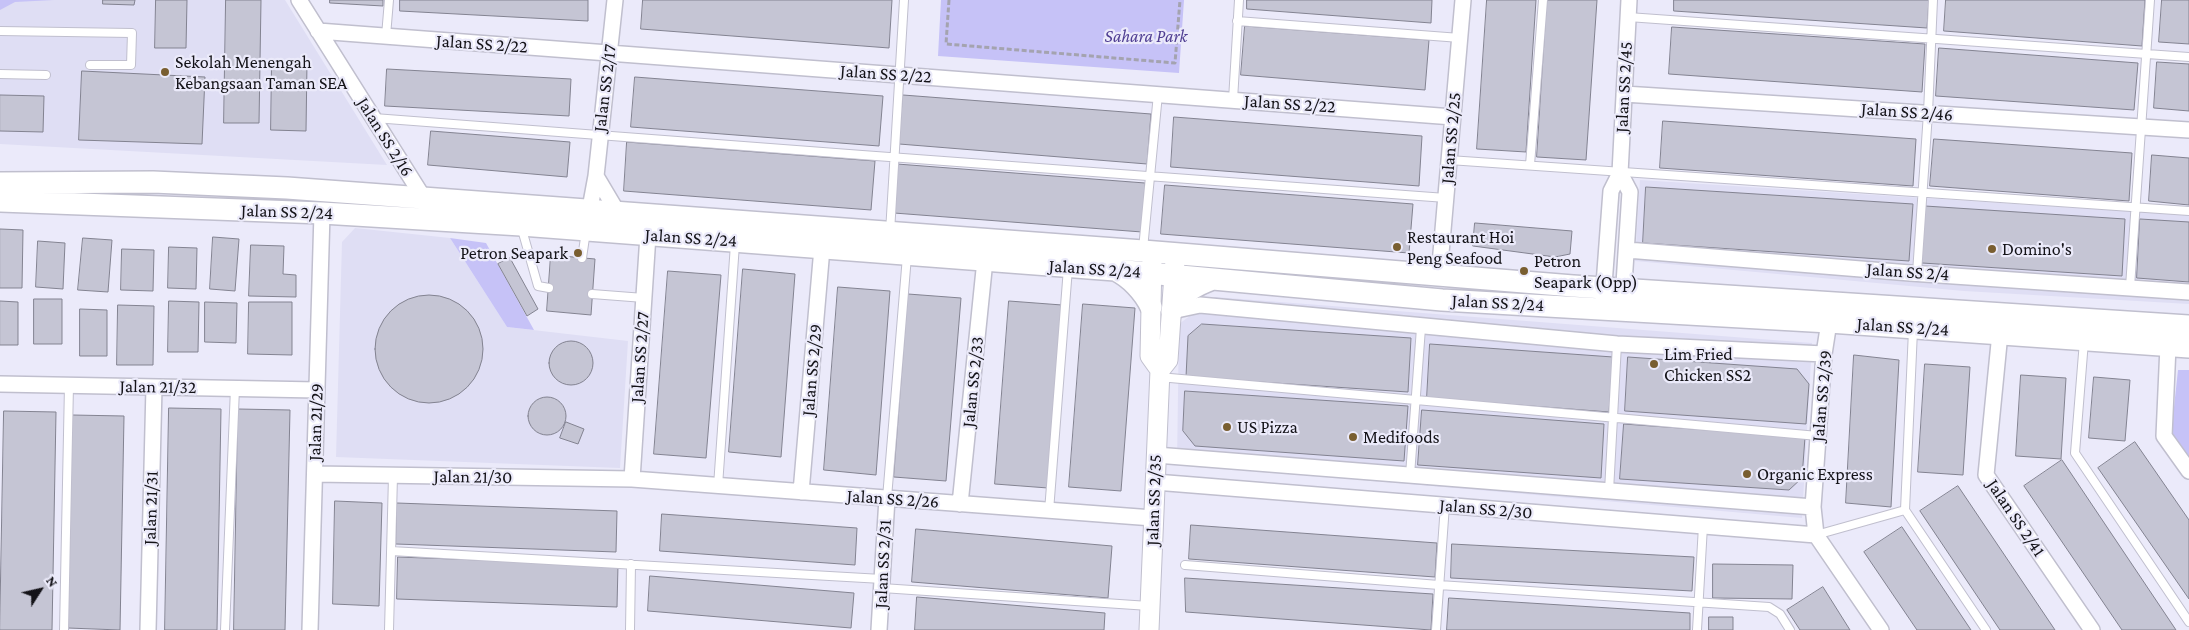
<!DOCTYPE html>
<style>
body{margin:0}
#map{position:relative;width:2189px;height:630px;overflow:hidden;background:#ebeafa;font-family:"Crimson Pro",serif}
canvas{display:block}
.north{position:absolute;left:15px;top:565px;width:50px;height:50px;-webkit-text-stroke:4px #ebeafa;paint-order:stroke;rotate:55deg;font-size:14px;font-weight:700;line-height:20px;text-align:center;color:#141318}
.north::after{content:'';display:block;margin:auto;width:18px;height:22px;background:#141318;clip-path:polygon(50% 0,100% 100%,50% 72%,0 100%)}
</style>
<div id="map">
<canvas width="2189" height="630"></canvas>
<div class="north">N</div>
</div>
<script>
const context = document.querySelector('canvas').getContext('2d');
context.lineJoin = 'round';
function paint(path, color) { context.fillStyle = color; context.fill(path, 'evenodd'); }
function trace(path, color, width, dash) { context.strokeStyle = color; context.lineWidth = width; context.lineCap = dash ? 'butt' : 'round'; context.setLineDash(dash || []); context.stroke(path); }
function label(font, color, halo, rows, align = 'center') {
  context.font = font + ' "Crimson Pro",serif'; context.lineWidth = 4.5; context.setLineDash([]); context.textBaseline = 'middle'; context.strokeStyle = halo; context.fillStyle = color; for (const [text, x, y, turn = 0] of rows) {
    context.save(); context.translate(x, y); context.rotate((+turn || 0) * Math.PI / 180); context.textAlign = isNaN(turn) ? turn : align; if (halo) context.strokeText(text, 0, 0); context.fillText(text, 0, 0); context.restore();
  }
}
const built = new Path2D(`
 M0,0h285l102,165 -387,-21z
 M1640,180l549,35v89l-225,-13 -329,-30z
 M355,228l95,10 57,89 121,14 -8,127 -284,-11 6,-215z
 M1215,297l597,46 -10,175 -625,-54 2,-140z`);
const green = new Path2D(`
 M0,0h54l-39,2 -15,8z
 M941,0h243l-5,73 -241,-17z
 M450,238l36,5 48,87 -27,-3z
 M2178,370h11v89l-18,-24z`);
const building = new Path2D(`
 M103,0h32l-1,5 -31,-1z
 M156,0h31l-1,48h-31z
 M226,0h35l-2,123h-35z
 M330,0h53v6l-53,-3z
 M400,0h188v21l-188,-10z
 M643,0h249l-3,48 -248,-19z
 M1247,0h185l-1,23 -184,-14z
 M1487,0h49l-10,152 -49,-3z
 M1547,0h50l-11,160 -49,-3z
 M1674,0h255l-2,28 -253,-17z
 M1946,0h199l-3,46 -198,-15z
 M2162,0h27v44l-30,-2z
 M1245,26l184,14 -4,50 -184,-15z
 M1672,27l253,17 -3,48 -253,-18z
 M1939,48l199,15 -4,47 -198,-14z
 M272,61l35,1 -1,69 -35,-1z
 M2157,62l32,2v47l-35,-3z
 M387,69l184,10 -2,37 -184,-10z
 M82,71l123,6 -3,67 -123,-4z
 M635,77l248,19 -4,50 -248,-19z
 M0,95l44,1 -1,36 -43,-1z
 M903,95l248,19 -4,50 -248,-20z
 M1174,117l248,19 -3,50 -248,-19z
 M1663,121l253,18 -3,47 -253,-18z
 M431,131l139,11 -3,35 -139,-12z
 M1934,139l198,14 -3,48 -199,-15z
 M627,142l248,19 -4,49 -247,-19z
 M2152,155l37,3v47l-40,-4z
 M897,164l248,19 -3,49 -248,-19z
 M1165,185l248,19 -4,49 -248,-19z
 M1646,187l267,17 -4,57 -266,-18z
 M1925,206l200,13 -3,57 -200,-13z
 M2140,219l49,3v60l-52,-4z
 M1475,223l97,8 -2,23 -15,3 -82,-11z
 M0,229l23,1 -1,58h-22z
 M213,237l26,2 -4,52 -25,-2z
 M83,238l29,2 -4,52 -30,-2z
 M38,241l27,2 -2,46 -27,-2z
 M251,245l33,1 -1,28 13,1v22l-47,-1z
 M169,247l28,1 -1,41 -28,-1z
 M122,249l32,1 -1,41 -32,-1z
 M551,255l44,4 -4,56 -44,-4z
 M510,258l28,51 -11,7 -29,-52z
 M743,269l52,5 -14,183 -52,-5z
 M668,271l53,4 -15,183 -52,-4z
 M838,287l52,4 -14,184 -52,-5z
 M908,294l53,4 -15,183 -52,-4z
 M375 349a54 54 0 1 1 108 0a54 54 0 1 1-108 0Z
 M34,299h28v45h-28z
 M0,301l18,1v43h-18z
 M169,301l30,1 -1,50h-30z
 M1009,301l53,4 -14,183 -53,-4z
 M205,302l32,1 -1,40 -31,-1z
 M249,302h43v53l-44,-1z
 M1083,304l52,4 -14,183 -52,-4z
 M118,305l36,1 -1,59h-36z
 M80,309l27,1v46h-27z
 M1202,324l209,14 -3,54 -222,-15 2,-41z
 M549 363a22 22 0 1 1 44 0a22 22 0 1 1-44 0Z
 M1430,344l183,13 -4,55 -182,-14z
 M1854,355l45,5 -8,147 -45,-4z
 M1628,357l169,12 12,15 -3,40 -181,-13z
 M1925,364l45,3 -7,108 -45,-3z
 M2021,375l45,3 -5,81 -45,-3z
 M2094,377l36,3 -5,61 -36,-3z
 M1185,391l223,15 -4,55 -209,-15 -12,-15z
 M528 416a19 19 0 1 1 38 0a19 19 0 1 1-38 0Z
 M169,408l52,1 -4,221h-52z
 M238,409l52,1 -5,220h-51z
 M1422,410l182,14 -3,54 -183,-13z
 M4,411l52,1 -4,218h-52z
 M72,415l52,1 -4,214 -52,-2z
 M566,422l18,7 -6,15 -18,-6z
 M1624,424l181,13 -3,41 -13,12 -169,-11z
 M2135,442l54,78v79l-91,-131z
 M2062,460l114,170h-54l-98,-144z
 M1958,486l97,144h-55l-80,-119z
 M335,501l47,2 -3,103 -46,-2z
 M397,503l220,8 -1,41 -220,-8z
 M662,514l195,14 -2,37 -195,-14z
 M1191,525l246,18 -2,34 -246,-18z
 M1902,527l69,103h-54l-53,-78z
 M916,529l196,17 -4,52 -196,-16z
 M1452,544l242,13 -2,34 -241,-13z
 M398,557l220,8 -1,42 -220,-8z
 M1713,564l80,1 -1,34 -79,-1z
 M650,576l204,17 -3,35 -203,-17z
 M1185,578l248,16 -2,36 -245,-18z
 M1823,587l27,43h-50l-13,-20z
 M917,597l188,16 -1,17h-189z
 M1449,598l241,15v17h-243z
 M1709,617h24v13h-24z`);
const path = new Path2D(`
 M949,0l-3,44 229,19 5,-63`);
const service = new Path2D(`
 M1628,17l561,40
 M1237,21l223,17
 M0,31l132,2 -1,32h-41
 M386,36l3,-36
 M0,74l46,1
 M1233,100l6,-100
 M374,118c357,30 715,51 1072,80
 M1449,160l740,51
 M1530,165l13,-165
 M521,226l17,60 11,2
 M890,232l14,-232
 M1143,249l15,-155
 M582,258l4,-27
 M1917,273l11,-160 5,-113
 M2130,287l20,-287
 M592,294l52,4
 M1913,330l-8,180 81,120
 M2084,341l-9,112 114,169
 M1159,377l659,59
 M1410,475l11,-147
 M718,486l17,-242
 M1609,491l8,-147
 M887,498l20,-242
 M1049,511l19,-243
 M1816,535l89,-25
 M391,551l491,28
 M1185,565l254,20 330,22 11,7 10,16
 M882,588l267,18
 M64,630l5,-245
 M225,630l10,-242
 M389,630l4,-154
 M630,630l1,-66
 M1436,630l9,-125
 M1697,630l6,-104`);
const minor = new Path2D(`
 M299,0l124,197
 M318,31l1135,86
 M1624,94l565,36
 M1620,173l10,19 -7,107
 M596,176l22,37
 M588,219l8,-43 19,-176
 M1627,250l283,23 279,19
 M1439,276l24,-276
 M1603,298l8,-107 9,-18 9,-173
 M1172,311l28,-6 417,39 207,10
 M1829,322l-5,32 -11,153 3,28 65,95
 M2000,333l-14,142 106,155
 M2168,346l-4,90 25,35
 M0,384l317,6
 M1156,455l657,52
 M315,474l317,5 521,39
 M632,479l16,-244
 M1155,482l661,53
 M801,492l21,-244
 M960,504l25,-244
 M148,630l6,-243
 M310,630l12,-417
 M879,630l8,-132`);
const tertiary = new Path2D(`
 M1152,259l-2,97 10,14
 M1149,630l11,-260 8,-10 7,-100`);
const secondary = new Path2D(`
 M0,183l153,-1 134,6 856,63 430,35 616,40
 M0,201l322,12 199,12 594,45 327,30 387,22 360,25
 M1115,270c15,7 29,22 36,37
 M1172,311c10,-18 22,-25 41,-32`);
const markers = [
 [165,72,5,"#795e30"],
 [1397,247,5,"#795e30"],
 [1992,249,5,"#795e30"],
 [578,253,5,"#795e30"],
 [1524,271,5,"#795e30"],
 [1654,364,5,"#795e30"],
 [1227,427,5,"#795e30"],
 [1353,437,5,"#795e30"],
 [1747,474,5,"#795e30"]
];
const parkNames = [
 ["Sahara Park",1146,36]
];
const streetNames = [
 ["Jalan SS 2/22",482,44,4],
 ["Jalan SS 2/22",886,74,4],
 ["Jalan SS 2/45",1624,87,-87],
 ["Jalan SS 2/17",605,88,-83],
 ["Jalan SS 2/22",1290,104,4],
 ["Jalan SS 2/46",1907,112,4],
 ["Jalan SS 2/16",385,137,58],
 ["Jalan SS 2/25",1451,138,-85],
 ["Jalan SS 2/24",287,212,2],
 ["Jalan SS 2/24",691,238,4],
 ["Jalan SS 2/24",1095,269,4],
 ["Jalan SS 2/4",1908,272,4],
 ["Jalan SS 2/24",1498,303,3],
 ["Jalan SS 2/24",1903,327,4],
 ["Jalan SS 2/27",640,357,-86],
 ["Jalan SS 2/29",812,370,-85],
 ["Jalan SS 2/33",973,382,-84],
 ["Jalan 21/32",158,387,1],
 ["Jalan SS 2/39",1822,396,-85],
 ["Jalan 21/29",316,422,-88],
 ["Jalan 21/30",473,477,1],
 ["Jalan SS 2/26",893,499,4],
 ["Jalan SS 2/35",1154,500,-88],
 ["Jalan 21/31",151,508,-88],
 ["Jalan SS 2/30",1486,509,5],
 ["Jalan SS 2/41",2016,518,56],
 ["Jalan SS 2/31",883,564,-87]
];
const poiNames = [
 ["Sekolah Menengah",175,62],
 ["Kebangsaan Taman SEA",175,83],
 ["Restaurant Hoi",1407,237],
 ["Peng Seafood",1407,258],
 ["Domino's",2002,249],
 ["Petron Seapark",568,253,"right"],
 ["Petron",1534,261],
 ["Seapark (Opp)",1534,282],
 ["Lim Fried",1664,354],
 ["Chicken SS2",1664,375],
 ["US Pizza",1237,427],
 ["Medifoods",1363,437],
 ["Organic Express",1757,474]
];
paint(built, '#dfdef4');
paint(green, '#c6c2f7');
paint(building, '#c5c5d4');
trace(building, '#838391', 1);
trace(service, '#c0bfce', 10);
trace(minor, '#c0bfce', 18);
trace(tertiary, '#c0bfce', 21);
trace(secondary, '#c0bfce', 24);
trace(path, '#a4a3af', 3, [5, 2.5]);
trace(service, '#fff', 8);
trace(minor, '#fff', 15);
trace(tertiary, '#fff', 19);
trace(secondary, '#fff', 21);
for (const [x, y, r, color] of markers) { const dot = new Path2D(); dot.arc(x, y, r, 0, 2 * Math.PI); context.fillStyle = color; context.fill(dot); trace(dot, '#ebeafa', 2); }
label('italic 18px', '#4f3e92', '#ebeafa', parkNames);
label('18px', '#141318', '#ebeafa', streetNames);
label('18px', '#141318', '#ebeafa', poiNames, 'left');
</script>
